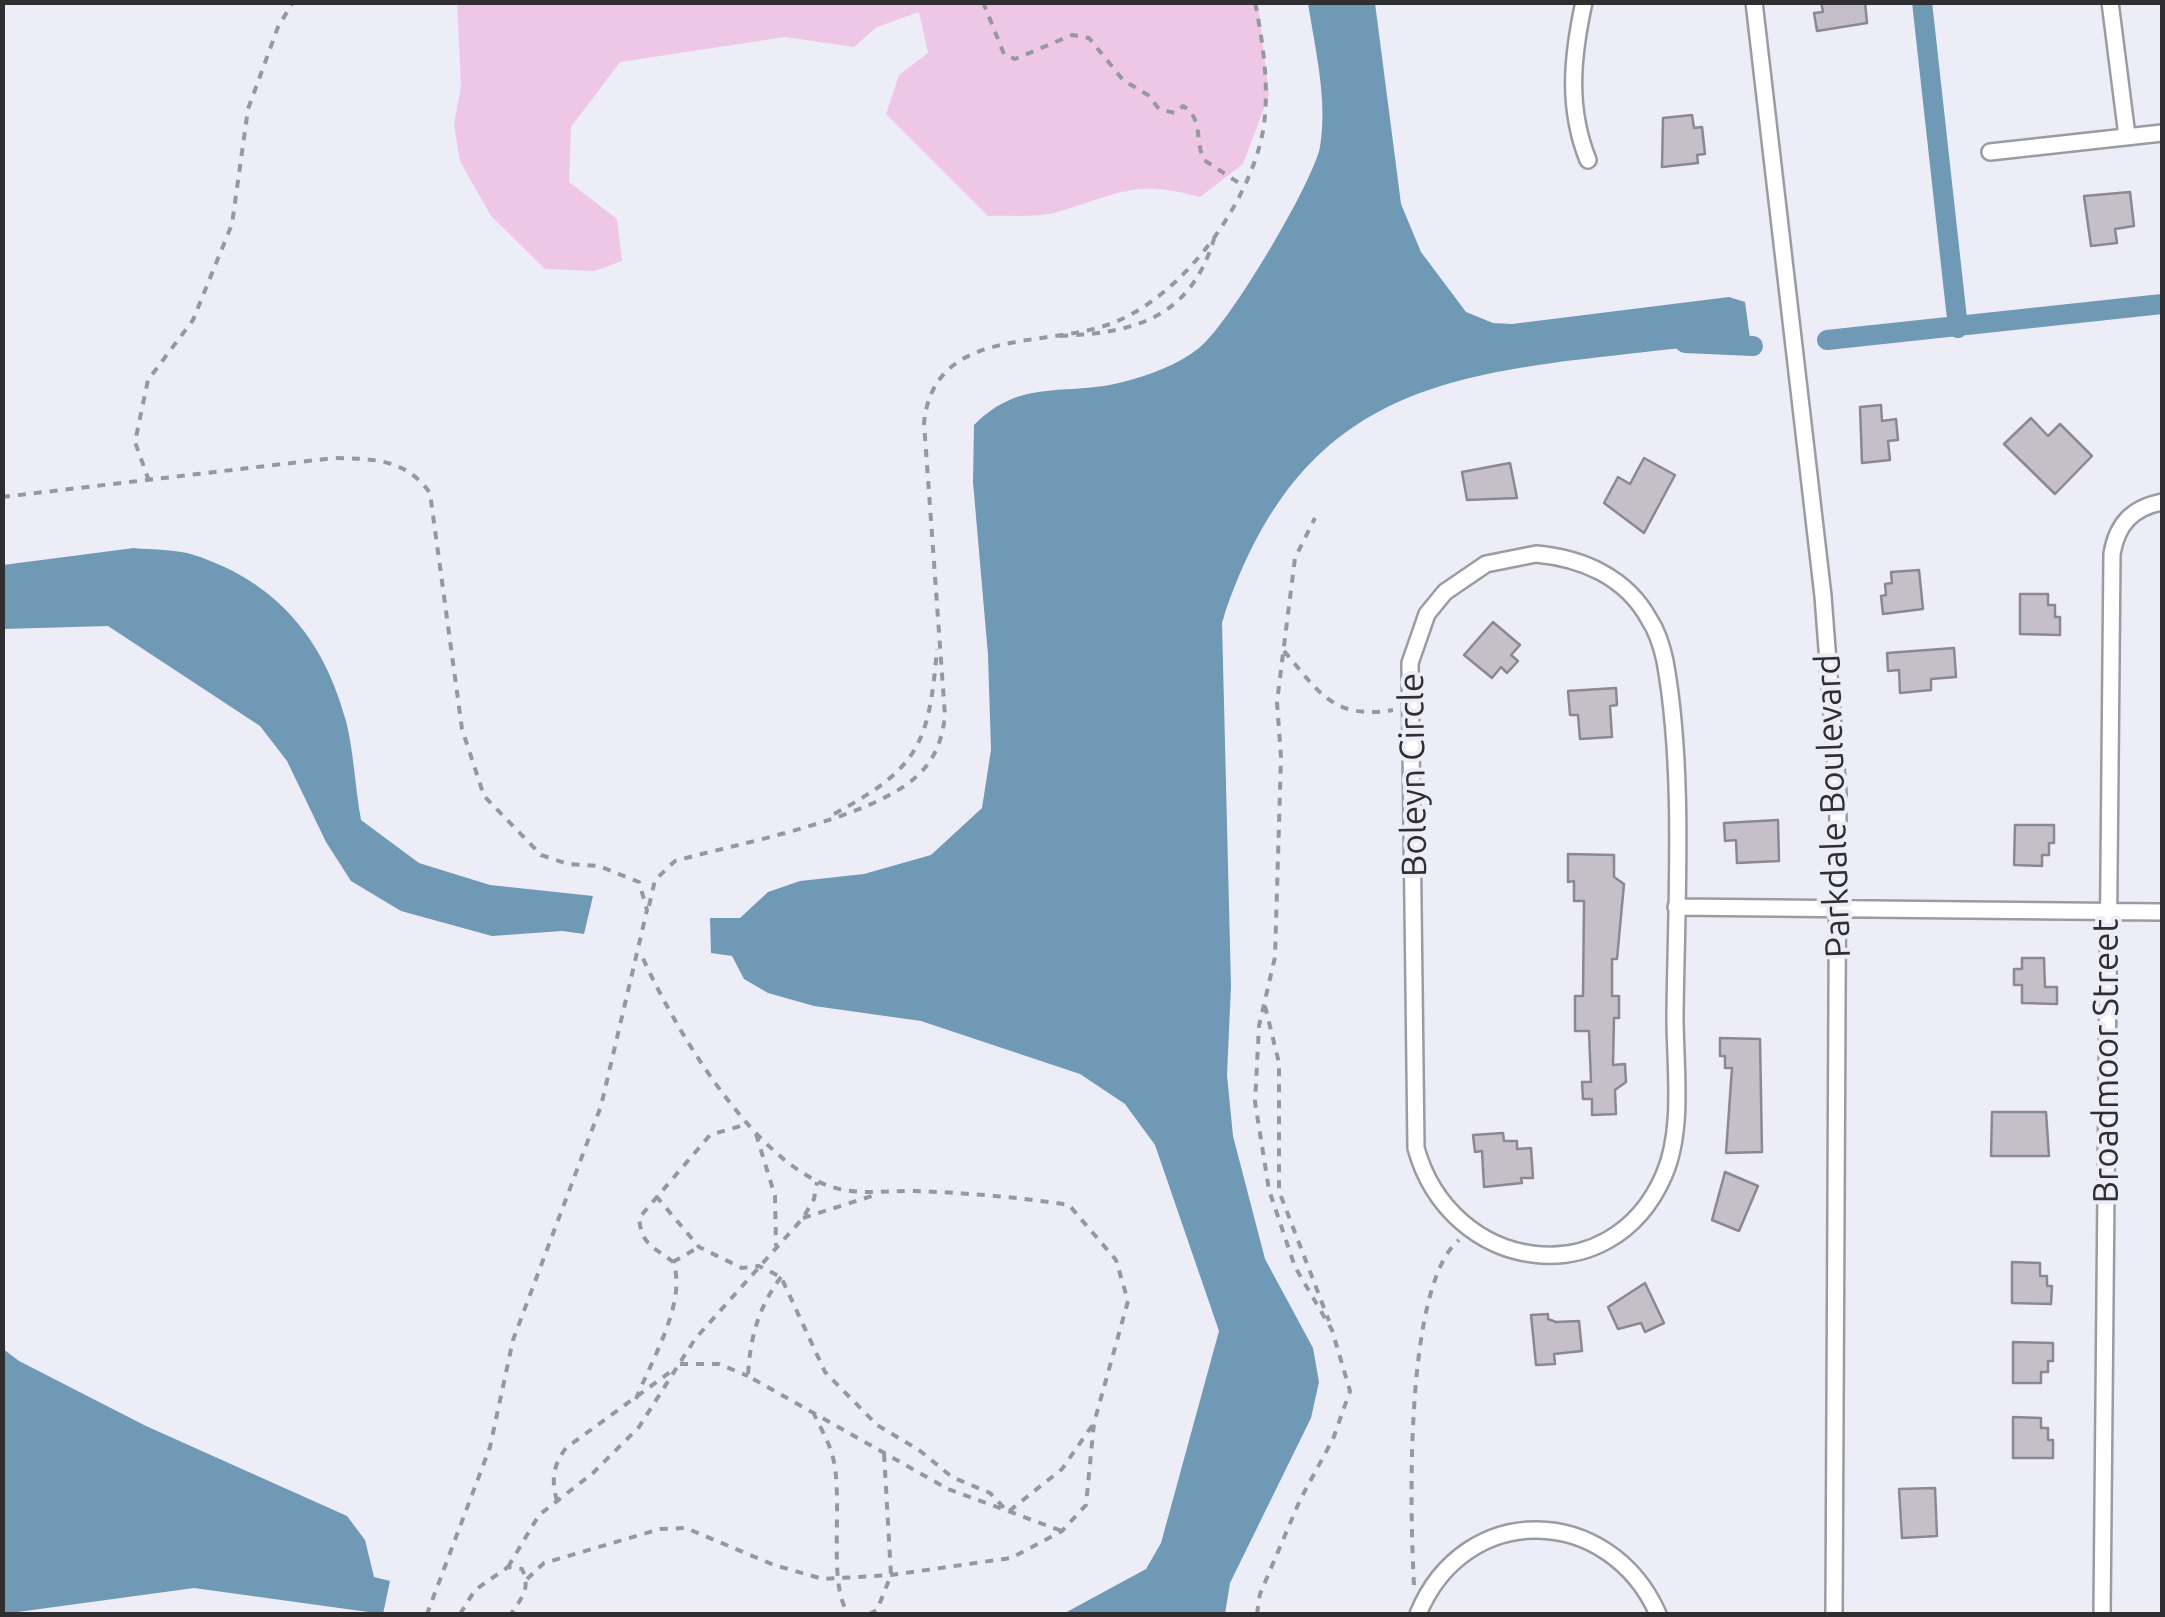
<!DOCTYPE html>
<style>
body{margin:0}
#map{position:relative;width:2165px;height:1617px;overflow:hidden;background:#ededf7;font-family:Ubuntu,sans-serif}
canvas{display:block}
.frame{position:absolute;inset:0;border:5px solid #2f2f32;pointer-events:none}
</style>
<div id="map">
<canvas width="2165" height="1617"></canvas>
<div class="frame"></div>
</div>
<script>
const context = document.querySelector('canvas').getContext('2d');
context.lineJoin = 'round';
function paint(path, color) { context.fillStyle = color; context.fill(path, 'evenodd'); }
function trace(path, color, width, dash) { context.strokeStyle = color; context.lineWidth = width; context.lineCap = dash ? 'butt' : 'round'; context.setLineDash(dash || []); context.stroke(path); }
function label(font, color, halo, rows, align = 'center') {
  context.font = font + ' Ubuntu,sans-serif'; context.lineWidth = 8; context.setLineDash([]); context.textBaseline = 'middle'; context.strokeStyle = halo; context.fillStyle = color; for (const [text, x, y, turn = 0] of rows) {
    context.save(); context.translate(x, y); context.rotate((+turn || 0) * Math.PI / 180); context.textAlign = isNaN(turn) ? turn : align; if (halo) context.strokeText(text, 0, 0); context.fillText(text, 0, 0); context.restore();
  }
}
const green = new Path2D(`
 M457,2l801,1 11,92 -26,69 -43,33c-67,-18 -81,-3 -142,15 -21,6 -48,3 -70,4l-102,-102 13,-39 29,-22 -9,-41 -42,15 -23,20 -69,-10 -165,25 -49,65 -2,55 48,37 5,42 -28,10 -49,-2 -54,-53 -31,-55 -6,-36 7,-39z`);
const water = new Path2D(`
 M1308,3h67l26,201 20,48 45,60 27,11 19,1 217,-27 16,5 6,44 -24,-4c-236,33 -418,11 -505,281l9,363 -4,89 6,61 32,123 48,89 6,34 -8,36 -81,165 -5,31h-162l83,-45 15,-26 58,-212 -64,-186 -30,-41 -45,-30 -159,-53 -107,-15 -46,-13 -24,-14 -12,-23 -21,-3 -1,-35h30l28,-26 32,-11 64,-7 67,-19 51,-47 9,-58 -3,-95 -15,-173 1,-57c48,-48 90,-28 149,-43 26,-7 55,-17 76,-34 29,-22 114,-165 121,-201 8,-47 -5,-98 -12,-144z
 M134,548c19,2 42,1 60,7 83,27 130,84 152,166 8,32 9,66 15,99l58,43 71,22 103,11 -9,38 -22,-3 -70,5 -91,-25 -50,-30 -25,-39 -39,-81 -27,-35 -152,-100 -105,3v-64z
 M2,1348l17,13 127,65 201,90 18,24 9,37 16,4 -7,33 -189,-26 -191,26z`);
const canal = new Path2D(`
 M1922,2l36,326
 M1827,340l335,-36
 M1685,343l68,3`);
const building = new Path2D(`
 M1821,2h44l2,21 -50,8 -3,-18 9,-1z
 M1692,115l2,13 8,-1 3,27 -8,1 1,8 -36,4 1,-49z
 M2130,192l4,34 -19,3 2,14 -26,3 -7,-50z
 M1881,405l1,16 14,-2 2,21 -10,1 2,19 -28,3 -2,-56z
 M2031,418l17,18 12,-12 32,32 -37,38 -51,-50z
 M1644,458l31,17 -31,58 -40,-30 14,-26 12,7z
 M1510,463l7,35 -50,2 -5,-28z
 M1919,570l4,39 -40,5 -2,-18 5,-1 -1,-11 7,-1 -1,-11z
 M2020,594h28v11h7v12h5v18l-40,-1z
 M1493,622l27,23 -9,10 7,6 -11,12 -6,-6 -9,11 -28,-23z
 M1954,648l2,29 -25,2v11l-31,3 -1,-23 -11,1 -1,-18z
 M1616,688l1,17 -7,1 2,31 -32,2 -2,-24h-8l-2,-24z
 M1778,820l1,41 -42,2 -1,-23 -11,1 -1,-18z
 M2015,825h39v18h-5v12h-7v11l-28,-1z
 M1568,854l46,1v22l10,7 -7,75h-5v37h7v22h-5l-1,47 12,-1 1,18 -11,8 1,24 -24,1v-16h-9l-1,-17h9l-2,-51h-14v-35h8l1,-95h-10v-20l-6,1z
 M2022,958h22l1,29h12v17l-35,-1v-18h-8v-16h8z
 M1720,1038l40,1 2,113 -36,1 6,-85h-7v-12h-5z
 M1992,1112h54l3,44h-58z
 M1503,1133l1,8h13v8l14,-1 2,30h-12l1,5 -38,4 -2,-36 -7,1 -2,-17z
 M1725,1172l33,14 -19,45 -27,-11z
 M2012,1262l28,1v13h7v10h5l-1,18 -39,-1z
 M1645,1283l19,40 -19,9 -4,-9 -23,6 -10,-22z
 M1548,1314v5l8,3 23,-1 3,30 -28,3 1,10 -19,1 -5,-50z
 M2013,1342l40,1v18h-5v11h-7v11h-28z
 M2013,1417l28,1v10h7v12h5v18h-40z
 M1935,1488l2,48 -35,2 -3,-49z`);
const path = new Path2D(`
 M983,2l21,52 11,5 57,-24 17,3 34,42 25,15 11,14 16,4 8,-7c20,11 12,36 21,54l38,25
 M1060,336c75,-3 130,-18 154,-97
 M149,481l-14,-39 13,-62 45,-60 39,-96 16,-115 30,-82 15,-25
 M2,497l332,-39c39,1 71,0 96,35l32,236 22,67 57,59 27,9 31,2 40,16 8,28 -46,196 -88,234 -23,107 -63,167
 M1284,651c35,41 49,69 109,59
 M834,814c85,-46 95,-70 103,-165
 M649,906l6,-26 20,-19c64,-18 193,-41 241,-84 19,-17 26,-37 29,-61l-21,-293c10,-96 116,-75 183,-98 74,-25 142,-120 156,-194 7,-41 0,-89 -8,-129
 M1265,1006l14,57v128l50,130
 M756,1134l19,62 1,50
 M656,1196l43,51 43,21 17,-2 22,11 44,95 52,53 42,25 33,27 38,16 18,19 54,-43 32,-46
 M803,1218l72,-23
 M673,1262l26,-15
 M781,1277c-23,31 -31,61 -33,99l200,113 114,42
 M680,1364h39l29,12
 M636,1399c14,-36 52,-98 37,-137 -20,-16 -31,-16 -34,-44l71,-83 37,-11
 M813,1412c6,13 15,28 19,42 13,42 -6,132 17,160
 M557,1501c-6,-21 -4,-36 9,-53l107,-78
 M508,1567l31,-52 54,-42 46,-46 56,-88 108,-121 11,-19 3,-17
 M527,1579l17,-16 116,-34 26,-1 88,37 49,14 68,-4 120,-17 51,-27 24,-26 8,-82 34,-122 -12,-41 -47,-55c-50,-8 -103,-12 -153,-14 -29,-1 -55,5 -84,-4 -79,-25 -159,-161 -191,-233
 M1414,1585c-4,-72 -10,-300 45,-345
 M460,1614l15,-24 33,-23 14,2c9,20 0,28 -11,45
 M869,1614l8,-4 14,-35 -7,-122
 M1257,1614l3,-20 40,-94 33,-61 17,-48 -18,-61 -37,-63 -26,-77 -14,-88 4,-76 16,-69 6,-200 -4,-55 18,-144 20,-40`);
const street = new Path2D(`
 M1584,2c-12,55 -17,106 4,158
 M1754,2l69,594 15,198 -4,820
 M2110,2l17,134
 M1990,152l172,-19
 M1536,554c46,4 90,23 113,65 8,12 13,28 16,42 20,109 11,245 10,356 0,50 9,112 -11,158 -53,123 -214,97 -248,-27l-6,-485 17,-49 18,-22 41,-28z
 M1676,907l486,5
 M1418,1614c47,-114 191,-110 240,0
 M2102,1614l10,-1060c5,-30 20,-46 50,-52`);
const streetNames = [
 ["Boleyn Circle",1413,775,-91],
 ["Parkdale Boulevard",1833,806,-92],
 ["Broadmoor Street",2106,1061,-90]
];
paint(green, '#edc7e5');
paint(water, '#7099b6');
trace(canal, '#7099b6', 20);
paint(building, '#c4bfc8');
trace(building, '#8c8890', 2.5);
trace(street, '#9b9ba4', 20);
trace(path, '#97979e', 4, [8, 8]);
trace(street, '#fff', 15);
label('35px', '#2f2f32', '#ededf7', streetNames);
</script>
